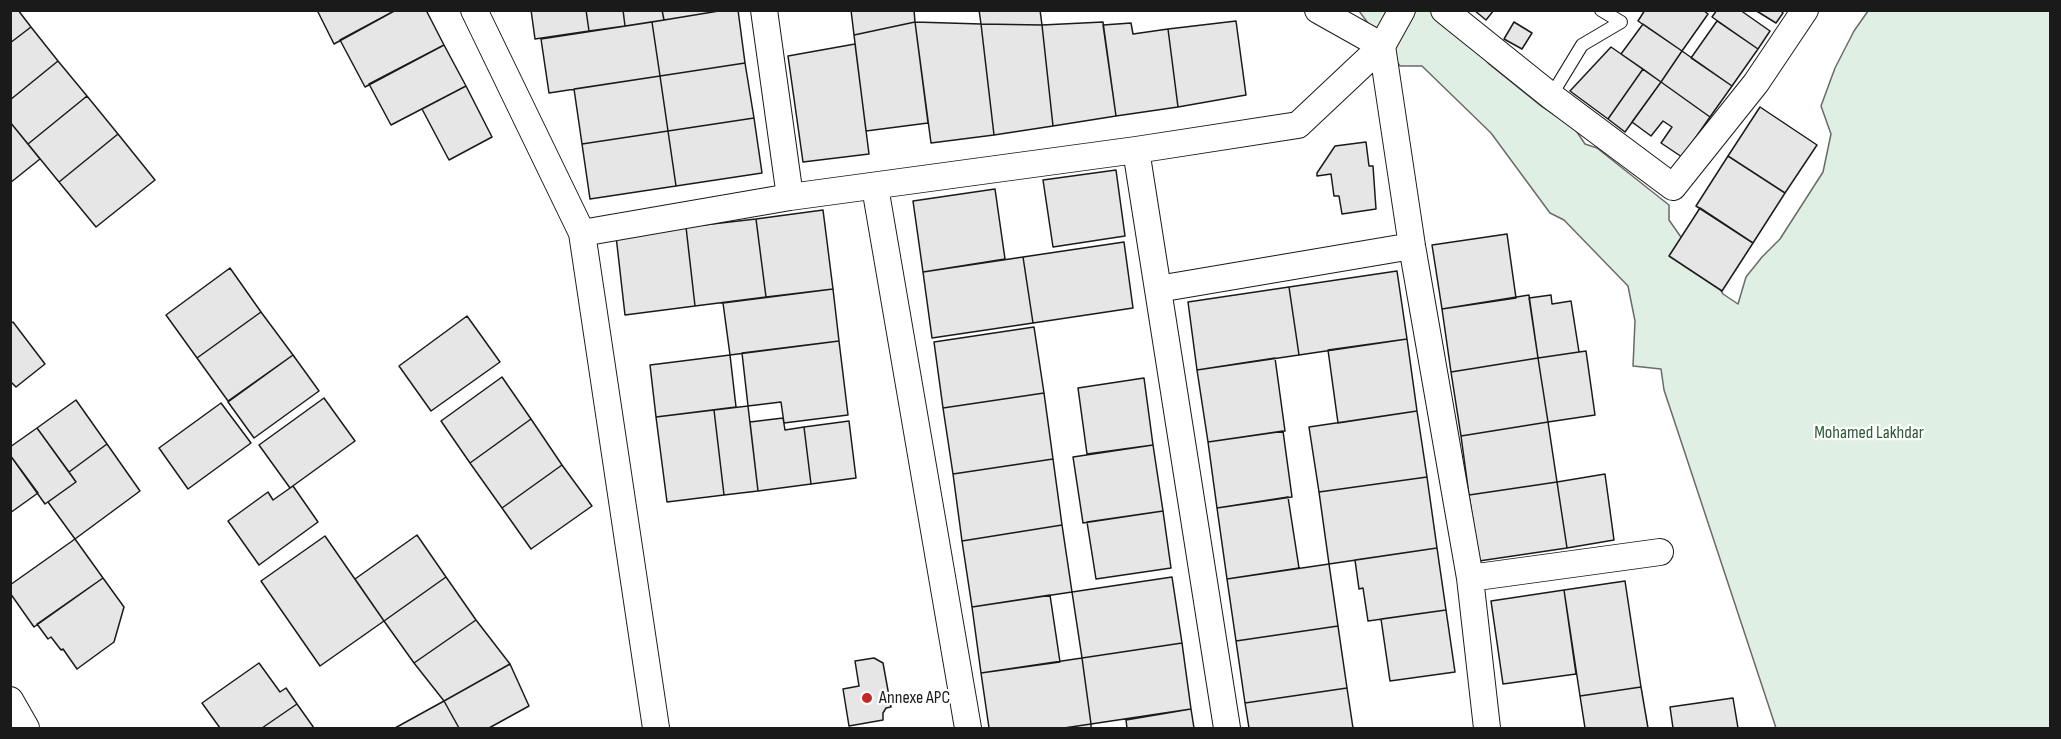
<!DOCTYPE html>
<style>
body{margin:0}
#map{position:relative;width:2061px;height:739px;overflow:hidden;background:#fff;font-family:"Sofia Sans Condensed",sans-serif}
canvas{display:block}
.frame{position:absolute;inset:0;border:12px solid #1a1a1a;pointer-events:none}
</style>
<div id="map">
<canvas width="2061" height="739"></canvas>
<div class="frame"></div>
</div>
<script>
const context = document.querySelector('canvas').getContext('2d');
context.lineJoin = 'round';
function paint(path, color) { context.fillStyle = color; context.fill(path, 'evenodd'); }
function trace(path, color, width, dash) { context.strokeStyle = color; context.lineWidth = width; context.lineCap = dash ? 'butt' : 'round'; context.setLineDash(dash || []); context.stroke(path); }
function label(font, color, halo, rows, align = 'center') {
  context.font = font + ' "Sofia Sans Condensed",sans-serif'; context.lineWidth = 4.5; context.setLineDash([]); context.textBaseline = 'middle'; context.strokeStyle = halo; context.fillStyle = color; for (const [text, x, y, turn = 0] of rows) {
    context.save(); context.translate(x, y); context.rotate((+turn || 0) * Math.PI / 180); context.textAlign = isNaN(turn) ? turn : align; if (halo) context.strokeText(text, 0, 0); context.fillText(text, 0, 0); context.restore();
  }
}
const green = new Path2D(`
 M1359,11h72l43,34 15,19 52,42 34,23 10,15 12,4 72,57v15l21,30 22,25 11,19 15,10 8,-27 16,-20 18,-18 43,-67 8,-38 -10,-28 14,-38 19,-37 14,-20h182v717h-274l-101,-305 -11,-33 -3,-21 -28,-3 2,-45 -7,-35 -64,-66 -14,-7 -59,-80 -69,-67h-22z`);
const building = new Path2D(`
 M10,10h8l13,17 -21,16z
 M317,10h79l-62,34z
 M396,10h30l18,35 -79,42 -25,-47z
 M531,10h55l3,21 -54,8z
 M586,10h37l2,16 -36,5z
 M623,10h39l2,10 -39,6z
 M662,10h63l-61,10z
 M725,10h13l7,53 -85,13 -8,-54z
 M851,10h63l1,12 -61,13z
 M979,10h61l2,15 -61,-1z
 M1474,10h20l-8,10z
 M1645,10h58l5,4 -26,37 -44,-30z
 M1717,10h23l30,21 -12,18 -46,-32z
 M1755,10h25l3,3 -7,10z
 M1236,21l10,74 -68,12 -10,-78z
 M1717,21l41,28 -26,37 -41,-28z
 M652,22l8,54 -111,17 -8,-54z
 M915,22l66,2 13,111 -63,8z
 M915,22l13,101 -62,8 -12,-96z
 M1103,22l13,94 -63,10 -11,-101z
 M1514,22l18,11 -10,16 -18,-10z
 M1131,23l2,11 35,-5 10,78 -62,9 -13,-91z
 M981,24l61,1 11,101 -59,9z
 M1643,24l39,27 -21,31 -40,-28z
 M31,27l27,34 -48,39v-57z
 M855,44l14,110 -66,8 -15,-106z
 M444,45l22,41 -75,39 -22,-41z
 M1611,47l32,22 -35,50 -38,-28z
 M1682,51l50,35 -22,31 -49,-35z
 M58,61l29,35 -59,48 -18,-22v-22z
 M745,63l9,55 -86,13 -8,-55z
 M1643,69l18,13 -36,50 -17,-13z
 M660,76l8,55 -86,13 -8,-55z
 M1661,82l49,35 -28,40 -21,-14 11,-16 -9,-6 -12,15 -19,-14z
 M466,86l26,51 -43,23 -27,-51z
 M87,96l31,38 -59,48 -31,-38z
 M1760,107l57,38 -32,48 -57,-37z
 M754,118l8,55 -86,13 -8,-55z
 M10,122l30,37 -30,24z
 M668,131l8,55 -86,13 -8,-55z
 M118,134l37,46 -59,47 -37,-45z
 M1366,142l3,24h4l3,43 -34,5 -3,-18h-5l-3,-22 -14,2v-3l18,-27z
 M1728,156l57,37 -32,50 -57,-37z
 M1116,170l9,66 -72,11 -10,-67z
 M995,189l10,70 -82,13 -10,-71z
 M1700,208l53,35 -31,48 -53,-35z
 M823,210l10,79 -67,8 -10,-78z
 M756,219l10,78 -71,9 -9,-79z
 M686,227l9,79 -70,9 -9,-79z
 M1507,234l9,64 -74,11 -10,-64z
 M1124,242l9,66 -100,15 -10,-66z
 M1023,257l10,66 -101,15 -9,-66z
 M230,268l31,44 -64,46 -31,-43z
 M1397,271l10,68 -108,16 -10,-68z
 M1289,287l10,68 -102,15 -9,-68z
 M833,289l6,52 -109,14 -7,-52z
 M1529,295l9,63 -87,14 -9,-63z
 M1551,295l1,9 19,-3 8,51 -41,6 -9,-60z
 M261,312l32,43 -65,46 -31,-43z
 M467,316l33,46 -69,49 -32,-45z
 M13,322l32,42 -29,23 -6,-6v-57z
 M1034,327l10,66 -101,15 -9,-66z
 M1407,339l10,72 -79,12 -10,-73z
 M839,341l9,74 -64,8 -3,-21 -33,4 -6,-53z
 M1586,351l9,64 -47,7 -10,-64z
 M293,355l26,36 -65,47 -26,-36z
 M730,355l6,52 -80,10 -6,-52z
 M1275,358l10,73 -77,11 -11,-72z
 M1538,358l10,64 -87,14 -10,-64z
 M502,377l29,42 -61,44 -29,-42z
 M1144,378l9,67 -66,9 -9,-66z
 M1044,393l9,66 -100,15 -10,-66z
 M324,398l31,43 -65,47 -31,-43z
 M76,400l31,44 -38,28 -32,-44z
 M221,403l30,40 -63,46 -29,-41z
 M748,406l10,85 -34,4 -10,-85z
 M714,410l10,85 -57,7 -11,-85z
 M1417,411l10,66 -108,15 -10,-65z
 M783,418l2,12 19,-3 7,57 -53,7 -8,-69z
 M531,419l31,46 -60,43 -32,-45z
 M849,421l7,57 -45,6 -7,-57z
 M1548,422l9,60 -88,13 -8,-59z
 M37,428l39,54 -31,22 -35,-49v-8z
 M1283,431l9,66 -75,11 -9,-66z
 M107,444l33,47 -65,48 -27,-37 28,-20 -7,-10z
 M1153,445l10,66 -80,12 -10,-66z
 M10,455l28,38 -28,20z
 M1053,459l9,66 -100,16 -9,-67z
 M562,465l30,41 -61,43 -29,-41z
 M1605,474l9,66 -47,8 -10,-66z
 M1427,477l10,71 -108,16 -10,-72z
 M1557,482l10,66 -88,13 -10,-66z
 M293,486l25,36 -59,43 -31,-44 40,-29 5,8z
 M1288,497l11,71 -72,11 -10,-71z
 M1163,511l8,57 -75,11 -9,-57z
 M1062,525l10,67 -100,15 -10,-66z
 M417,535l29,42 -62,44 -29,-42z
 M325,536l59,85 -64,45 -59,-85z
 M75,539l28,39 -69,49 -24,-34v-8z
 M1437,548l9,62 -78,11 -5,-33 -4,1 -4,-29z
 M1329,564l9,62 -102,15 -9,-62z
 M446,577l30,43 -62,43 -30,-42z
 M1172,577l10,66 -100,15 -10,-66z
 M103,578l21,29 -10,35 -37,27 -14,-20 -2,1 -10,-13 -3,2 -11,-15z
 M1625,581l16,106 -61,9 -16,-106z
 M1564,590l12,84 -73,10 -12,-83z
 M1050,595l10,67 -79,11 -9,-66z
 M1446,610l9,62 -65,9 -9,-62z
 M476,620l34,44 -66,37 -30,-38z
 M1338,626l9,62 -102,15 -9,-62z
 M1182,643l9,66 -100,15 -9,-66z
 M874,658l9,5 8,44 -5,1 -3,5v7l-34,6 -6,-37 16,-3 -4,-25z
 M1082,658l9,66 -27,4h-75l-8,-55z
 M259,663l21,29 6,-4 11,16 -35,24h-42l-18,-25z
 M510,664l19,42 -40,22h-30l-15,-27z
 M1641,687l7,41h-63l-5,-32z
 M1347,688l6,40h-104l-4,-25z
 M1733,698l5,30h-65l-3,-21z
 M444,701l15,27h-64z
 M297,704l17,24h-52z
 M1191,709l3,19h-67l-1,-8z
 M1091,724v4h-27z`);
const lane = new Path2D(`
 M1551,96l31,-51 39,-23 -20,-12`);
const street = new Path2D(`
 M474,10l108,223
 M764,10l26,187
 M1318,10l64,36
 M1444,10l107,86 122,91 83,-104 49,-73
 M1382,46l30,200 58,332 17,150
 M1136,150l91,578
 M875,187l93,541
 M1158,289l254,-43
 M1470,578l190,-26
 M10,700l16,28
 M656,728l-74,-495 208,-36 346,-47 162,-25 84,-79 20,-36`);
const markers = [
 [867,698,6,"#c62828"]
];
const parkNames = [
 ["Mohamed Lakhdar",1869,433]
];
const poiNames = [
 ["Annexe APC",879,698]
];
paint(green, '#e0efe3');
trace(green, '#6a6a6a', 1.5);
paint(building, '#e6e6e6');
trace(building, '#1a1a1a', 1.5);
trace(lane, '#1a1a1a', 14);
trace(street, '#1a1a1a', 28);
trace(lane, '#fff', 12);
trace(street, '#fff', 26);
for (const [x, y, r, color] of markers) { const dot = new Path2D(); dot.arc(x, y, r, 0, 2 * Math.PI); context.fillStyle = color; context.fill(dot); trace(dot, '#fff', 2); }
label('18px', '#2b5a34', '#fff', parkNames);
label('18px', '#1a1a1a', '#fff', poiNames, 'left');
</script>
